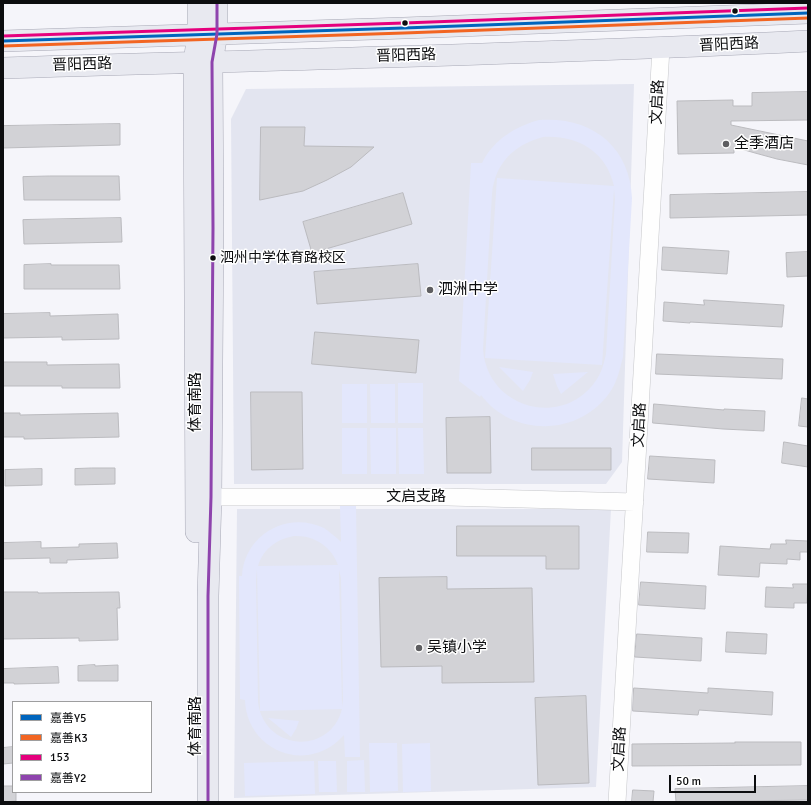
<!DOCTYPE html>
<meta charset="utf-8">
<style>
body{margin:0}
#map{position:relative;width:811px;height:805px;overflow:hidden;background:#f5f5fa;font-family:Signika,"Noto Sans SC",sans-serif}
canvas{display:block}
.frame{position:absolute;inset:0;border:4px solid #0c0d0f;pointer-events:none}
.legend{position:absolute;left:12px;top:701px;width:140px;height:92px;box-sizing:border-box;background:#fff;border:1px solid #9e9e9f;margin:0;padding:5px 7px;list-style:none;font-size:12px;color:#0c0d0f}
.legend li{display:flex;align-items:center;gap:8px;height:20px}
.legend b{width:20px;border:1px solid #9e9e9f}
.scale{position:absolute;left:669px;top:775px;width:87px;height:18px;box-sizing:border-box;border:2px solid #0c0d0f;border-top:0;padding-left:5px;font-size:12px;line-height:14px;white-space:nowrap;color:#0c0d0f;-webkit-text-stroke:3px #fff;paint-order:stroke}
</style>
<div id="map">
<canvas width="811" height="805"></canvas>
<div class="frame"></div>
<ul class="legend">
<li><b style="height:5px;background:#0065bd"></b>嘉善Y5</li>
<li><b style="height:5px;background:#f26522"></b>嘉善K3</li>
<li><b style="height:5px;background:#e5007d"></b>153</li>
<li><b style="height:5px;background:#8e44ad"></b>嘉善Y2</li>
</ul>
<div class="scale">50 m</div>
</div>
<script>
const context = document.querySelector('canvas').getContext('2d');
context.lineJoin = 'round';
function paint(path, color) { context.fillStyle = color; context.fill(path, 'evenodd'); }
function trace(path, color, width, dash) { context.strokeStyle = color; context.lineWidth = width; context.lineCap = dash ? 'butt' : 'round'; context.setLineDash(dash || []); context.stroke(path); }
function label(font, color, halo, rows, align = 'center') {
  context.font = font + ' Signika,"Noto Sans SC",sans-serif'; context.lineWidth = 3; context.setLineDash([]); context.textBaseline = 'middle'; context.strokeStyle = halo; context.fillStyle = color; for (const [text, x, y, turn = 0] of rows) {
    context.save(); context.translate(x, y); context.rotate((+turn || 0) * Math.PI / 180); context.textAlign = isNaN(turn) ? turn : align; if (halo) context.strokeText(text, 0, 0); context.fillText(text, 0, 0); context.restore();
  }
}
const built = new Path2D(`
 M634,84l-12,378 -16,22h-372l-3,-365 15,-30z
 M237,509h374l-15,278 -362,11z`);
const green = new Path2D(`
 M539,120c52,-4 91,26 93,78l-9,159c-3,11 -5,22 -11,32 -29,47 -98,50 -131,6l-1,2 -21,-16 12,-218h11c12,-24 33,-36 57,-43zM543,137c34,-2 63,14 71,49l-117,-8 -12,180 117,7 12,-176 1,10 -9,155c-2,9 -4,17 -9,25 -33,51 -110,30 -114,-30l9,-155c3,-30 21,-49 51,-57z
 M499,367l34,5 -3,8 -7,11z
 M588,372l-27,22 -4,-8 -4,-12z
 M398,383h25v40h-25z
 M342,384h25v39h-25z
 M370,384h25v39h-24z
 M342,428h25v46h-25z
 M370,428h26v46h-25z
 M398,428h25l1,46h-25z
 M340,506h16l4,251h-15l-1,-22c-4,4 -9,9 -14,12 -38,23 -84,-4 -85,-47l-5,-1 -1,-123h3c2,-40 44,-66 82,-48 6,4 12,9 17,14zM294,536c20,-1 37,10 44,29l-80,1c5,-17 19,-27 36,-30zM257,569l3,142 82,-2c-12,47 -78,42 -84,-7l-2,-122zM339,570l2,8 2,122 -1,7z
 M268,718l31,3 -3,8 -5,8z
 M369,743h28l1,48 -28,1z
 M430,743l1,48 -28,1 -1,-48z
 M364,760l1,32h-18v-31z
 M314,761l1,33 -70,2 -1,-33z
 M318,761h18l1,31h-18z`);
const building = new Path2D(`
 M808,92v28l-77,1v4l77,16v24l-31,-6 -22,-6 -21,-6v6l-56,1 -1,-53 56,-1v6h19v-13z
 M120,124v21l-117,3v-22z
 M261,127h44l-1,19 70,1 -23,20 -24,13 -24,11 -43,9z
 M50,176h69l1,24h-96l-1,-23z
 M808,192v23l-138,3v-23z
 M403,193l9,31 -100,29 -9,-31z
 M121,218l1,24 -98,2 -1,-24z
 M663,247l66,4 -2,23 -65,-4z
 M808,252v24l-21,1 -1,-24z
 M51,264v1h68l1,24h-96v-24z
 M418,264l3,32 -104,8 -3,-32z
 M704,300l80,5 -2,22 -92,-5v1l-27,-2 1,-19 40,3z
 M50,313v3l68,-2 1,25 -57,1v-3l-59,1v-24z
 M315,332l104,8 -3,33 -104,-9z
 M657,354l126,5 -1,20 -126,-5z
 M3,362h44v3l72,-1 1,24h-58v-2h-59z
 M251,392h51l1,77 -51,1z
 M802,398l6,1v28l-9,-1z
 M654,404l70,6v-1l41,2 -1,20 -41,-2 -70,-6z
 M3,413h17v2l98,-2 1,24 -95,2v-2h-21z
 M490,417l1,56h-44l-1,-55z
 M784,442l24,4v21l-26,-4z
 M532,448h79v22h-79z
 M650,456l65,4 -1,23 -66,-4z
 M92,468h23v16l-40,1v-16z
 M42,469v16l-37,1v-16z
 M457,526h122v43h-33v-13h-89z
 M648,532l41,1 -1,20 -41,-1z
 M786,540l22,1v11h-8v8l-13,-1v5l-27,-1 -1,14 -41,-2 2,-29 50,3 1,-5h15z
 M41,542v6l38,-1v-3l38,-1 1,15 -51,2v3h-17v-5l-47,1v-16z
 M447,577v12l85,-1 2,94 -92,1v-17l-61,1 -2,-89z
 M641,582l65,4 -1,23 -66,-4z
 M793,584h15l-1,19h-13v5l-29,-1 1,-20 27,1z
 M3,592h35v1l81,-1 1,16h-3l1,32 -39,1v-3l-76,1z
 M727,632l40,2 -1,20 -40,-2z
 M637,634l65,4 -1,23 -66,-4z
 M95,665v1l23,-1v16h-40v-15z
 M58,667l1,16 -45,1v-1h-11v-14z
 M634,688l74,5v-5l65,4 -1,23 -73,-5 -1,5 -65,-4z
 M586,696l3,87 -51,2 -3,-87z
 M735,742h66v23l-169,1v-22l103,-1z
 M13,747v16l-10,1v-16z
 M3,786h10v6h3v9l-13,1z
 M808,786v14l-132,2 -1,-13z
 M633,790l21,1 -1,11h-21z`);
const minor = new Path2D(`
 M200,499l11,-2h237l187,5
 M617,802l44,-754`);
const major = new Path2D(`
 M3,41l401,-13 404,-15
 M3,68c268,-8 537,-14 805,-27
 M196,532l-2,-470 4,-28v-31
 M208,802v-206l3,-99 2,-269 -1,-166 5,-28v-31`);
const bus1 = new Path2D(`
 M3,41l401,-13 404,-15`);
const bus2 = new Path2D(`
 M3,46l401,-13 404,-15`);
const bus3 = new Path2D(`
 M3,36l401,-13 404,-15`);
const bus4 = new Path2D(`
 M208,802v-206l3,-99 2,-269 -1,-166 5,-28v-31`);
const markers = [
 [735,11,3.5,"#0c0d0f"],
 [405,23,3.5,"#0c0d0f"],
 [726,144,4,"#5e5e61"],
 [213,258,3.5,"#0c0d0f"],
 [430,290,4,"#5e5e61"],
 [419,648,4,"#5e5e61"]
];
const busNames = [
 ["泗州中学体育路校区",220,258]
];
const streetNames = [
 ["晋阳西路",729,45,-3],
 ["晋阳西路",406,56,-2],
 ["晋阳西路",82,65,-2],
 ["文启路",658,102,-87],
 ["体育南路",196,402,-90],
 ["文启路",640,425,-87],
 ["文启支路",416,497],
 ["体育南路",196,726,-90],
 ["文启路",620,749,-87]
];
const poiNames = [
 ["全季酒店",734,144],
 ["泗洲中学",438,290],
 ["吴镇小学",427,648]
];
paint(built, '#e3e5f0');
paint(green, '#e3e7fc');
paint(building, '#d2d2d6');
trace(building, '#bbbbbf', 1);
trace(minor, '#c6c7ca', 18);
trace(major, '#a7a8b5', 22);
trace(minor, '#fefefe', 17);
trace(major, '#e8e9f0', 21);
trace(bus1, '#0065bd', 3);
trace(bus2, '#f26522', 3);
trace(bus3, '#e5007d', 3);
trace(bus4, '#8e44ad', 3);
for (const [x, y, r, color] of markers) { const dot = new Path2D(); dot.arc(x, y, r, 0, 2 * Math.PI); context.fillStyle = color; context.fill(dot); trace(dot, '#fff', 1.5); }
label('14px', '#0c0d0f', '#fff', busNames, 'left');
label('15px', '#0c0d0f', '#fff', streetNames);
label('15px', '#0c0d0f', '#fff', poiNames, 'left');
</script>
